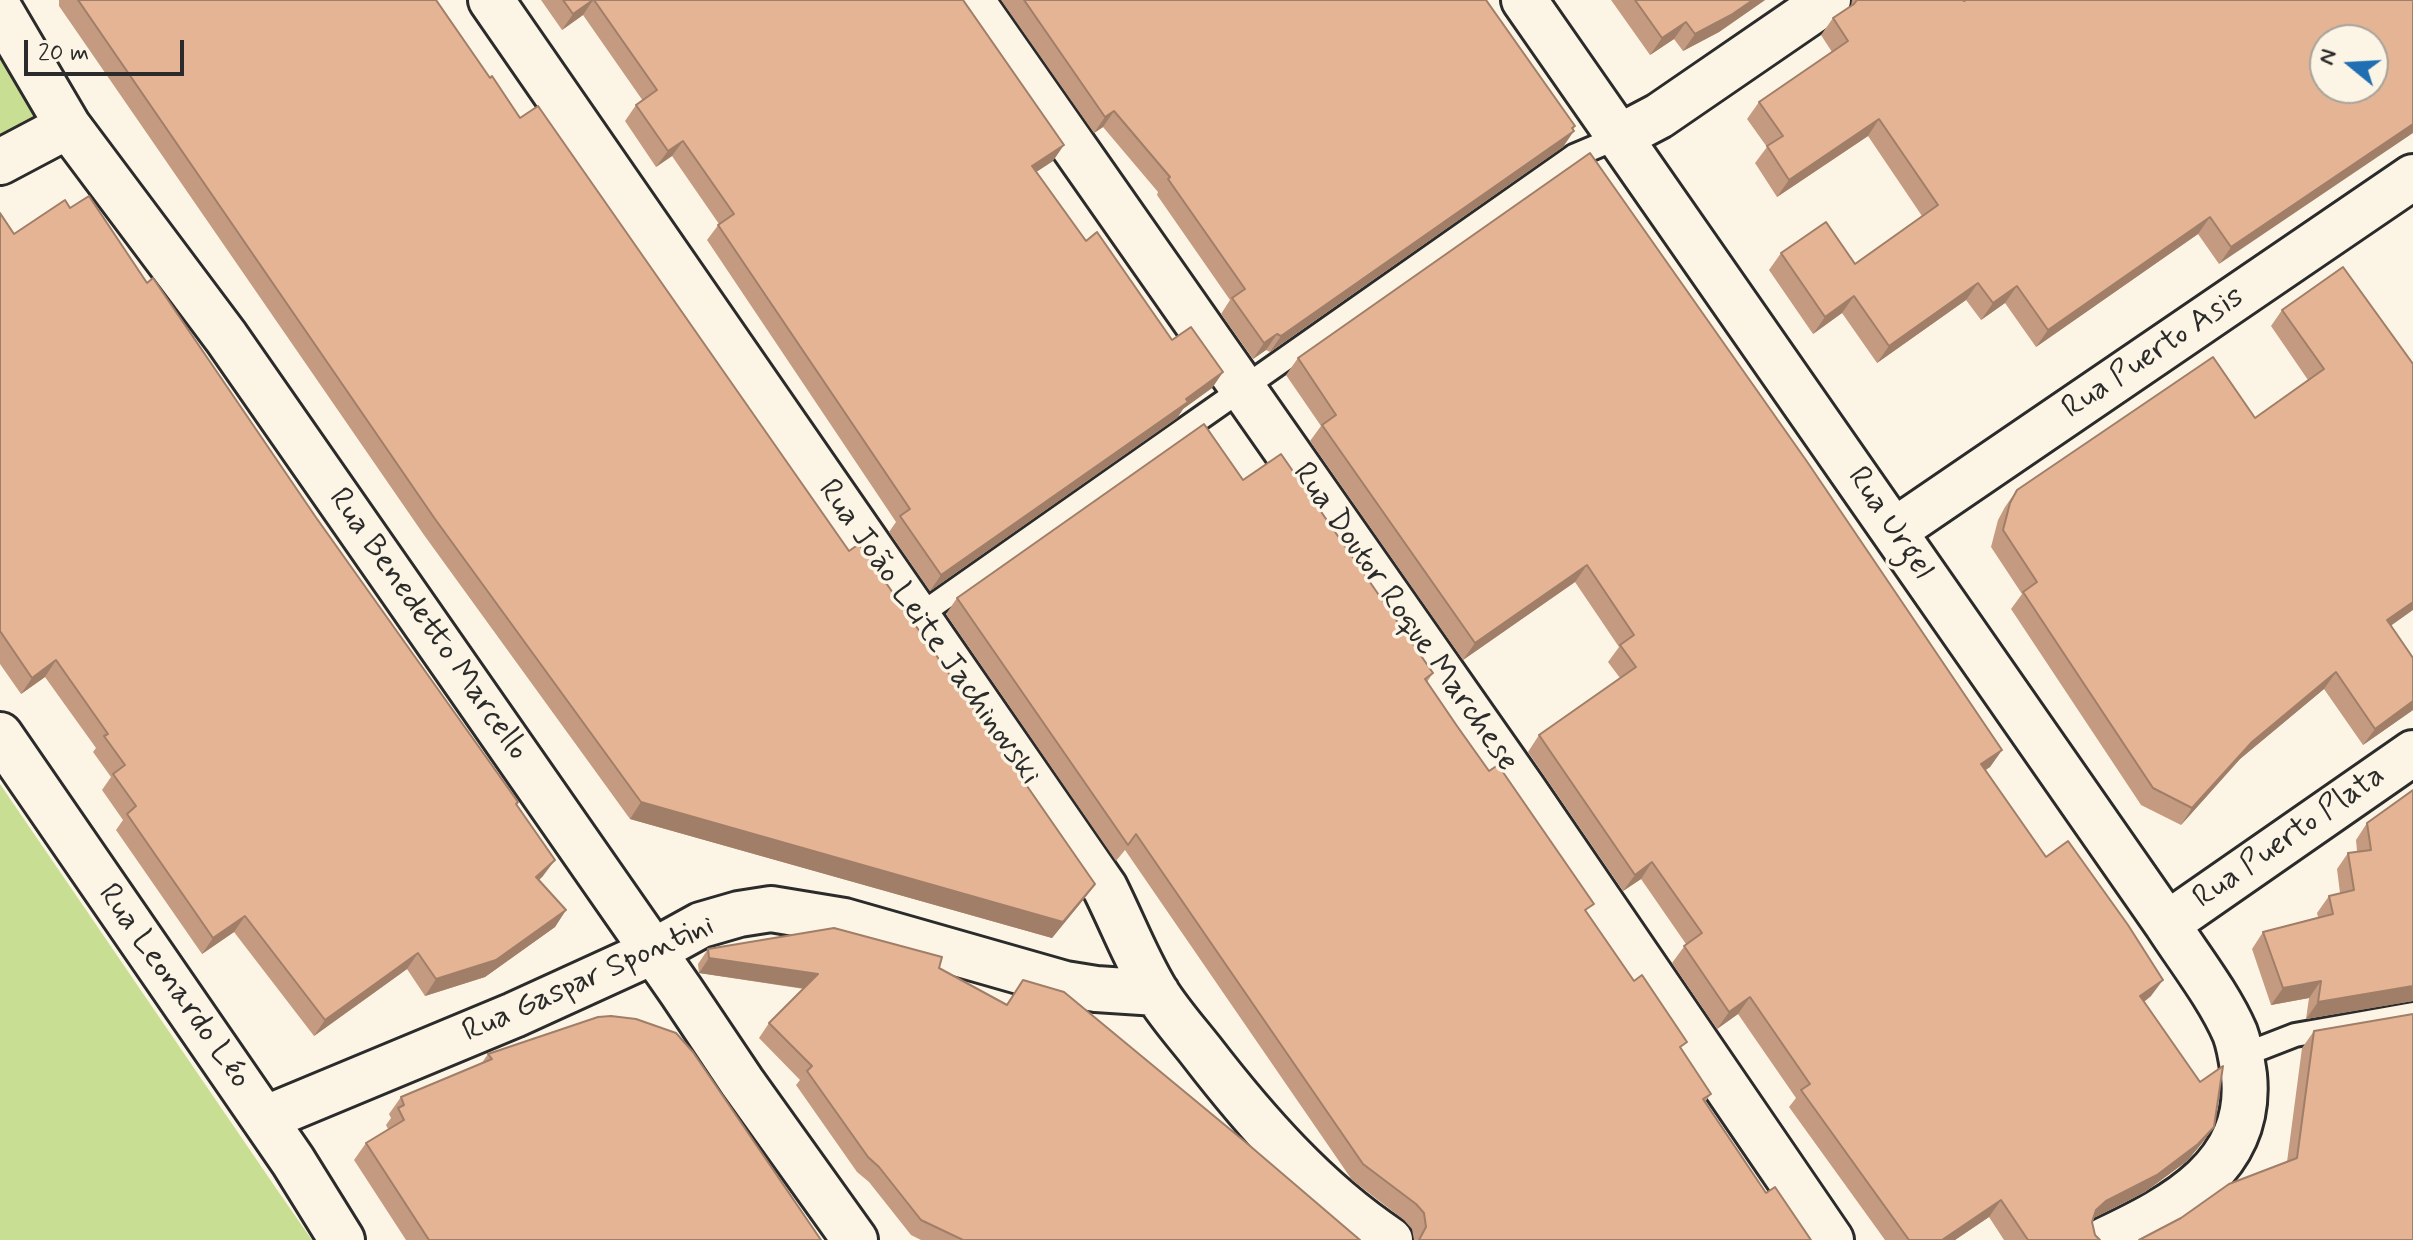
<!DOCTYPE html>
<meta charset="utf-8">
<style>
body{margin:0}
#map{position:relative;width:2413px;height:1240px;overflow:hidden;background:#fcf5e5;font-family:Mynerve,sans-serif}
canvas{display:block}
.north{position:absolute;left:2309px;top:24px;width:80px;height:80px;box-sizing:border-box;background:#fcf5e5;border:2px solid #a8a49b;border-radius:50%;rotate:288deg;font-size:22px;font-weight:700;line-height:32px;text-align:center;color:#2b2b2b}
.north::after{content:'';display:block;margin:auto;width:28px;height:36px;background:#1f6fb2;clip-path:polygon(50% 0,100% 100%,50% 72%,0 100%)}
.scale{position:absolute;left:24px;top:40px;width:160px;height:36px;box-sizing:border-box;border:4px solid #2b2b2b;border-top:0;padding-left:10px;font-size:24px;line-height:28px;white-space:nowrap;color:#2b2b2b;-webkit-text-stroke:6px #fcf5e5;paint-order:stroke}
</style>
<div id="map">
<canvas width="2413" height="1240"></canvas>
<div class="north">N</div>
<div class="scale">20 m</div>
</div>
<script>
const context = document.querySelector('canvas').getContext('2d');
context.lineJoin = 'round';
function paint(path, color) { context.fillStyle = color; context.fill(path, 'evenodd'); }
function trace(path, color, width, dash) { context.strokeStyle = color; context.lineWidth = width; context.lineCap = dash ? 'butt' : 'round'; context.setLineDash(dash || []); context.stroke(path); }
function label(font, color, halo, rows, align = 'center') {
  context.font = font + ' Mynerve,sans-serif'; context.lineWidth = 7; context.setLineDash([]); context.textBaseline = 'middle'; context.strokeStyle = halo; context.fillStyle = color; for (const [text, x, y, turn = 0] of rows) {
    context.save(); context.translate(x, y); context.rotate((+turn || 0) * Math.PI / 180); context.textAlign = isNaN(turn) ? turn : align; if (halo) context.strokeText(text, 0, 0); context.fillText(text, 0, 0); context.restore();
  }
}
const green = new Path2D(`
 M0,40l35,62 -3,20 -32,27z
 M0,784l280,410 32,46h-312z`);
const service = new Path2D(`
 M917,617l657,-461 45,-19
 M2241,1056l54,-21 118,-21`);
const minor = new Path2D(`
 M491,0l614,888c17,34 32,73 51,104 13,21 30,40 45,59 54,70 115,140 189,189
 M971,0l552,789 308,451
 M1524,0l643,924c22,34 52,72 68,109 5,13 7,29 9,42 9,91 -69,132 -139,165
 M0,10l68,116 158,211 455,654 61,91 113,158
 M1619,137l40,-21 169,-116
 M0,162l68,-36
 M1894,531l519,-354
 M0,735l293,426 49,79
 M2167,924l246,-171
 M264,1119l250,-104 138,-63 49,-27 38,-11 32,-5 73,12 221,63 31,5 61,4`);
const wall = new Path2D(`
 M59,0h377l54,78 359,473 246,333 -12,16 -31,38 -422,-119 -206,-284 -365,-529z
 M541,0h422l90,161 -17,11 50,69 86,99 51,32 -11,16 -29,21 -6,9 -247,173 -41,-59 7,-10 -189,-282 12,-16 -47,-68 -16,11 -31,-46 11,-16 7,-4 -60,-86 -21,15z
 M1001,0h485l86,129 -9,18 -293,205 -4,-2 -13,9 -32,-45 9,-14 -73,-105 1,-3 -55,-65 -9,6z
 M1611,0h154l-46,32 -36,19 -9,-12 -24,16z
 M1852,0h111l1,1 449,-1 -194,264 -21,-30 -162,113 -31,-44 -24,17 -15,-20 -89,63 -35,-50 -29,21 -44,-64 12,-17 74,11 67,-48 -54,-80 -91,61 -22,-34 12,-16 -20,-28 12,-17 73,-50 -11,-17 12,-17 18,-12z
 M70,208l77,75 168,233 203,286 -1,3 26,71 -4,4 27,30 -11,17 -70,50 -60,19 -18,-27 -93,67 -80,-104 -32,22 -86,-124 7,-10 -21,-30 9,-13 -18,-25 3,-4 -51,-71 -24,17 -21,-30v-451l14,21z
 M2282,310l131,54 -22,262 22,84 -50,35 -39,-56 -84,70 -59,66 -40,-20 -130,-196 11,-15 -31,-47 7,-27 7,-13 12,-17 238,-72 53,-38 -37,-54z
 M1298,358l704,392 -12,17 -5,3 61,87 105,139 -7,6 70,125 -12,16 -15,18 -42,31 -52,26 -1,4 3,13 5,5h-96l-15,-23 -34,23h-70l-96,-133 7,-9 -58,-84 -21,15 -45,-66 14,-19 -45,-65 -18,12 -95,-139 11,-17 81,-57 -12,-16 11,-15 -44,-65 -112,78 -153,-219 11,-15 -35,-51z
 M1243,480l190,193 -6,9 284,412 -6,8 61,91 45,47h-397l-2,-11 -8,-9 -52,-40 -227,-330 -9,11 -170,-247 11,-16z
 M2413,790v211l-107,18 3,-21 -38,7 -19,-56 11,-17 55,-15 -1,-4 12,-17 11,-3 -3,-24 11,-16 9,-2 -1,-11 11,-17z
 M708,949l231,19 67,37 17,-25 337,260h-439l-10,-5 -42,-53 -12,-10 -61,-87 4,-5 -41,-42 10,-15 35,-34 -105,-16 -1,-9z
 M2314,1031l99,209 -126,-78 15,-114z
 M488,1054l333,186h-415l-52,-80 12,-17 22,-14 -2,-4 5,-7 -2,-4 12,-17 80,-33z`);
const shadedWall = new Path2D(`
 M593,0l-10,15 -21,15 11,-16z
 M1753,0h12l-46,32 -36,19 12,-17z
 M1686,22l-12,17 -24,16 12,-17z
 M1114,111l-11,16 -9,6 11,-16z
 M1879,119l-11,17 -91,61 12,-17z
 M2413,124v9l-194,131 12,-17z
 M1575,126l-6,9 5,-4 -11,16 -293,205 11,-16z
 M683,141l-11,15 -16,11 12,-16z
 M1064,145l-11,16 -32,21 11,-16z
 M2210,217l-12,17 -162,113 12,-17z
 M1978,283l-12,17 -89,63 12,-17z
 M2017,286l-12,17 -24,17 12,-17z
 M1854,296l-12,17 -29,21 12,-17z
 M1277,334l-11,16 -13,9 11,-16z
 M1223,372l-11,16 -29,21 -6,9 -247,173 11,-16z
 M1587,565l-12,17 -112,78 12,-17z
 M2413,602v8l-38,27 12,-17z
 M56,660l-11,17 -24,17 11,-16z
 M2336,672l-12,17 -84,70 -59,66 11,-17 60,-66z
 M2413,701v9l-50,35 12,-16z
 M2002,750l-12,17 -20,14 11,-17z
 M641,802l454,82 -12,16 -31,38 -422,-119z
 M555,860l-12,16 -18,17 11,-16z
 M1652,862l-11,17 -18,12 12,-16z
 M566,910l-11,17 -70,50 -60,19 11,-17z
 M245,916l-11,16 -32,22 11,-16z
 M418,953l-11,16 -93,67 11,-16z
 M709,958l109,16 -10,15 -109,-16z
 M2163,980l-12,16 -22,17 11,-17z
 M2321,981l-12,17 -38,7 12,-17z
 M2413,986v15l-107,18 12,-17z
 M1750,997l-12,17 -21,15 12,-17z
 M2214,1127l-12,16 -15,18 -42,31 -51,26 -10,9 12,-17 10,-9z
 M2001,1200l-12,17 -34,23h-13z`);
const building = new Path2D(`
 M78,0h358l54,78 2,-2 28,42 18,-12 311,445 10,-7 236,340 -32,38 -422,-120 -206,-283z
 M563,0h30l-20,14z
 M594,0h369l101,145 -32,21 54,75 11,-9 75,108 19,-13 32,45 -37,27 2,3 -247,173 -41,-59 10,-7 -192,-284 16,-11 -51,-73 -15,10 -32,-46 21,-15z
 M1024,0h462l89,126 -3,2 2,3 -293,205 -4,-2 -13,9 -32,-45 13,-9 -77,-110 2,-2 -56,-66 -9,6z
 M1635,0h118l-22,15 -36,19 -9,-12 -24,16z
 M1857,0h106l1,1 2,-1h447v124l-182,123 -21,-30 -162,113 -31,-44 -24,17 -15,-20 -89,63 -35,-50 -29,21 -44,-64 45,-31 29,42 83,-59 -59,-86 -90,61 -22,-34 16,-10 -24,-34 89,-61 -15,-23 21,-14zM2325,40h48v48h-48z
 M1590,153l218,310 194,287 -21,14 65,93 22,-16 60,84 35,55 -23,16 60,86 23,-16 -9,61 -16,17 -41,31 -51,26 -10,9 -4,12 3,13 5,5h-72l-27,-40 -59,40h-33l-108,-150 9,-6 -60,-87 -21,15 -45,-66 18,-13 -50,-71 -17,13 -96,-140 97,-68 -16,-22 14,-10 -47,-70 -112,78 -153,-218 14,-10 -38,-57z
 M89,196l58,87 6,-5 162,238 203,286 -2,2 39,56 -19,17 30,33 -70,50 -60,19 -18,-26 -93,67 -80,-104 -32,22 -86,-124 9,-8 -23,-32 12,-9 -21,-29 4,-2 -52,-74 -24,18 -32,-47v-418l14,21 51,-34 5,8z
 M2343,267l70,97v238l-26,18 26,38v43l-38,28 -39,-57 -84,70 -60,66 -39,-20 -130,-196 14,-10 -34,-52 7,-27 7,-13 196,-133 42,61 69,-49 -42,-59z
 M1204,424l39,56 38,-26 152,219 -8,6 32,47 32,45 9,-6 96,139 -9,6 49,71 8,-6 45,67 -7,5 31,47 -8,5 63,94 9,-6 36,53h-392l7,-13 -2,-14 -8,-9 -53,-40 -227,-330 -8,11 -171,-247z
 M2413,790v196l-95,16 3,-21 -38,7 -20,-56 70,-18 -4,-18 25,-6 -6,-37 23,-3 -4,-27z
 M834,928l108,29 -3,11 68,37 16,-25 41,12 179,148 117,100h-397l-42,-20 -42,-53 -11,-10 -61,-86 5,-5 -43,-43 49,-49 -109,-16 -1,-9z
 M2413,1014v226h-274l42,-22 48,-34 68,-26 17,-127z
 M611,1016l25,3 40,14 17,19 128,188h-392l-63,-97 38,-23 -6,-12 6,-3 -3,-8 91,-38 -4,-5 110,-37z`);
const streetNames = [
 ["Rua Puerto Asis",2154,354,-34],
 ["Rua Urgel",1889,524,56],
 ["Rua Doutor Roque Marchese",1404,618,55],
 ["Rua Benedetto Marcello",427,625,55],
 ["Rua João Leite Jachinovski",928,633,55],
 ["Rua Puerto Plata",2290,838,-35],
 ["Rua Gaspar Spontini",589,980,-24],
 ["Rua Leonardo Léo",173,987,55]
];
paint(green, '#c8de93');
trace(service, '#2b2b2b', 28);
trace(minor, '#2b2b2b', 50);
trace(service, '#fcf5e5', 22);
trace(minor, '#fcf5e5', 44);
paint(wall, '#c49b80');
paint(shadedWall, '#a07e68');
paint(building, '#e4b495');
trace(building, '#a07e68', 2);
label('32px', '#2b2b2b', '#fcf5e5', streetNames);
</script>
